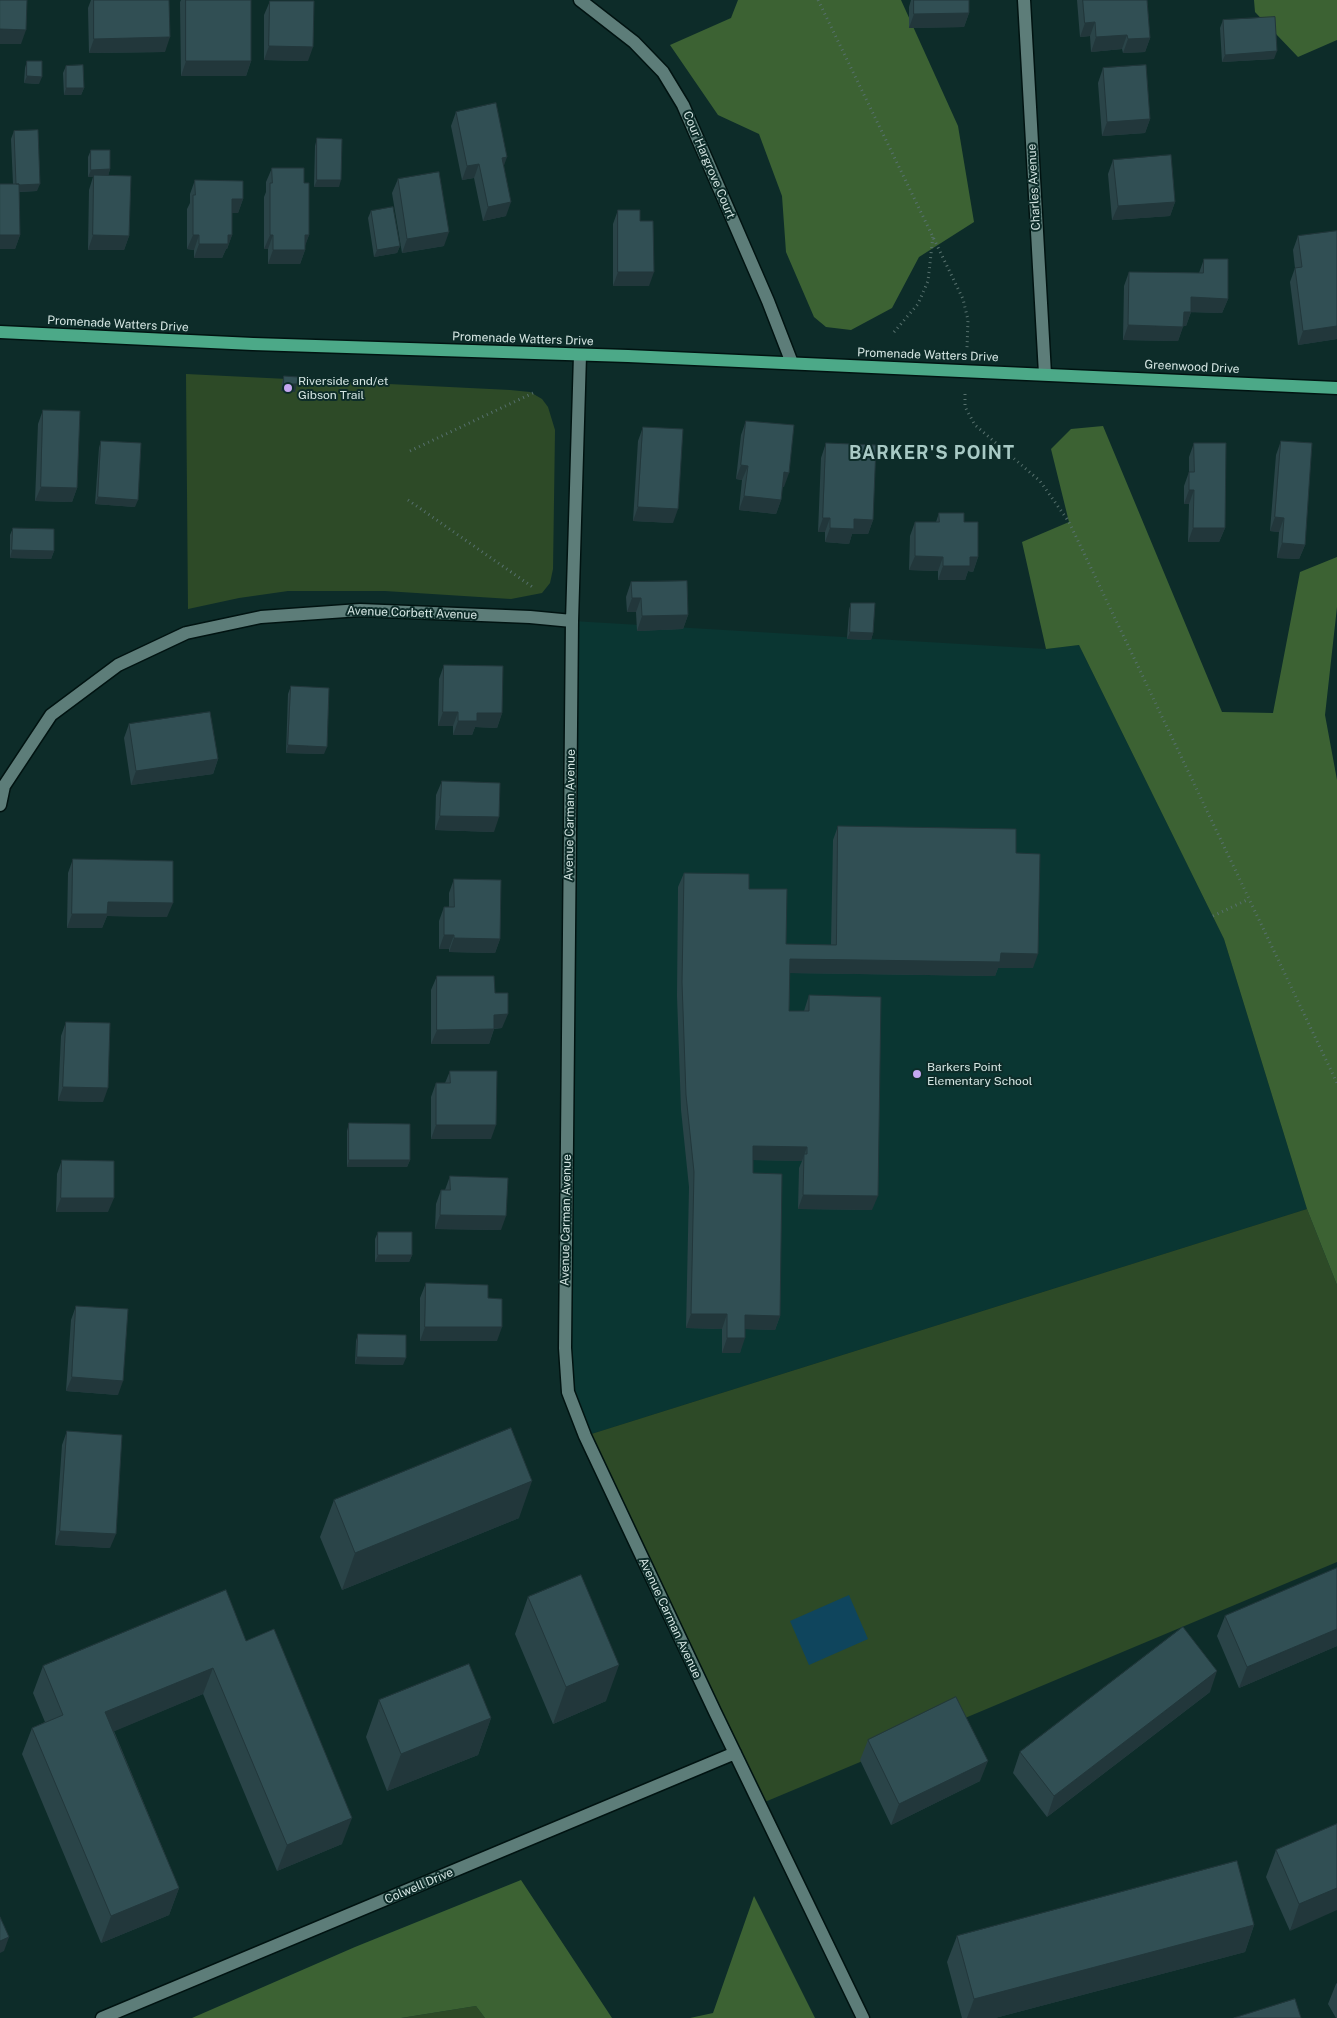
<!DOCTYPE html>
<style>
body{margin:0}
canvas{display:block;background:#0d2c29}
</style>
<canvas width="1337" height="2018"></canvas>
<script>
const context = document.querySelector('canvas').getContext('2d');
context.lineJoin = 'round';
function paint(path, color) { context.fillStyle = color; context.fill(path, 'evenodd'); }
function trace(path, color, width, dash) { context.strokeStyle = color; context.lineWidth = width; context.lineCap = dash ? 'butt' : 'round'; context.setLineDash(dash || []); context.stroke(path); }
function label(font, color, halo, rows, align = 'center') {
  context.font = font + ' "Public Sans",sans-serif'; context.lineWidth = 4; context.setLineDash([]); context.textBaseline = 'middle'; context.strokeStyle = halo; context.fillStyle = color; for (const [text, x, y, turn = 0] of rows) {
    context.save(); context.translate(x, y); context.rotate((+turn || 0) * Math.PI / 180); context.textAlign = isNaN(turn) ? turn : align; if (halo) context.strokeText(text, 0, 0); context.fillText(text, 0, 0); context.restore();
  }
}
const built = new Path2D(`
 M572,621l473,28 34,-4 145,294 83,270 -722,227 -17,-44z`);
const green = new Path2D(`
 M186,374l324,16 20,2 12,7 6,8 7,23 -2,139 -3,14 -8,10 -31,6 -126,-8h-97l-49,7 -51,11z
 M1307,1209l30,76v277l-577,242 -175,-368z
 M476,2006l9,12h-84z`);
const forest = new Path2D(`
 M738,0h163l57,126 16,96 -55,35 -27,51 -41,22 -25,-3 -12,-10 -28,-65 -4,-56 -23,-62 -41,-19 -48,-70 61,-27z
 M1254,0h83v40l-39,17 -43,-45z
 M1103,426l119,286 51,1 27,-141 37,-15v50l-12,108 12,65v505l-30,-76 -83,-270 -145,-294 -33,4 -24,-107 47,-20 -18,-73 20,-20z
 M521,1880l91,138h-127l-9,-12 -75,12h-209l163,-71z
 M754,1896l61,122h-125l23,-5z`);
const water = new Path2D(`
 M849,1595l19,44 -59,26 -19,-44z`);
const path = new Path2D(`
 M818,0l145,299 5,21 -1,28
 M894,332l24,-28 10,-23 5,-45
 M965,394v13l10,18 65,56 29,41 268,561
 M410,451l123,-58
 M408,500l126,88
 M1213,916l36,-17`);
const minor = new Path2D(`
 M580,0l54,42 29,30 20,33 85,196 24,62
 M1024,0l21,374
 M580,355l-8,266 -7,727 3,44 17,44 130,276 148,306
 M0,805l4,-19 47,-71 67,-50 68,-32 75,-16 99,-7 170,7 42,4
 M102,2018l633,-265`);
const major = new Path2D(`
 M0,332l253,12 375,12 709,32`);
const wall = new Path2D(`
 M91,0h78l-4,52 -76,1 -1,-45z
 M181,0h70v61l-5,15h-65l-1,-74z
 M911,0h58v13l-5,14 -55,1v-21z
 M1077,0h70l3,38 -5,14 -22,1 -1,-4 -31,3 -1,-16 -10,1z
 M270,1l38,60 -44,-1v-45z
 M1223,20l51,39 -52,3 -2,-34z
 M27,61l12,23 -15,-1 1,-15z
 M66,66l18,22 -3,7h-17l-1,-22z
 M1103,68l47,51 -5,14 -43,3 -4,-53z
 M456,112l48,53 2,51 -23,5 -9,-43 -12,2 -11,-54z
 M14,131l23,60 -18,1 1,43 -5,14h-15v-65h13l-2,-45z
 M317,138l22,49h-25l1,-41z
 M91,150l19,19 -2,7 21,60 -5,14h-36l1,-60 4,-13h-5v-20z
 M1113,160l62,42 -5,14 -58,4 -4,-46z
 M272,168l32,15 5,52 -4,10v5l-5,14h-32v-15h-4v-52l2,-5v-10z
 M398,179l46,67 -42,7 -10,-60z
 M195,180l48,19 -5,14h-6v22l-5,14h-1l-4,9h-28v-8l-7,-1v-40l3,-6v-9z
 M618,210l22,11 9,65h-36v-62z
 M371,211l29,35 -3,7 -23,4 -6,-39z
 M1337,231v108l-39,6 -8,-63 5,-14 -2,-18 5,-14z
 M1204,259l24,40 -6,14 -31,-1 -5,14h-3l-5,15 -55,-1 1,-54 5,-14 70,1z
 M284,376l11,16 -14,-1 1,-8z
 M43,410l34,78 -5,14 -37,-1 3,-77z
 M746,421l38,66h-2l-1,13 -5,14 -37,-4 3,-30 -6,-1 5,-44z
 M643,427l30,96 -40,-2 5,-80z
 M101,441l34,66 -40,-3 4,-56z
 M1281,441l24,104 -6,14 -22,-1 2,-26 -9,-1 6,-76z
 M826,443l47,77 -5,14h-16l-3,10 -24,-2v-10h-7l3,-74z
 M1194,443l31,85 -6,14h-31l1,-38h-5v-18l5,-14v-15z
 M939,513l25,9 14,35 -5,15 -5,-1 -3,9h-27v-9l-29,-1 1,-34 5,-14h21z
 M13,528l41,23 -3,8 -41,-1v-23z
 M631,582l57,33 -5,14 -46,2 -1,-19h-9l-1,-15z
 M851,603l22,30 -2,7 -24,-1 2,-29z
 M444,665l58,48 -5,15 -22,-1 -3,8h-19v-9h-15l1,-47z
 M291,686l33,68 -38,-1 2,-59z
 M129,724l89,35 -5,15 -82,11 -7,-47z
 M442,781l52,51 -59,-2 1,-35z
 M838,826l178,27 17,115h-35l-3,8 -205,-3 -1,38h15l5,-16 63,215 -74,-1 1,-41 3,-7 -49,-1v13l27,143 -5,14 -30,-1 -5,24h-18v-24l-36,-1 3,-141 -8,-77 -4,-114 1,-109 6,-14 102,71 45,1 2,-105z
 M73,859l94,58 -60,-1 -5,12h-35l1,-55z
 M454,879l46,60 -5,14 -46,-1v-3h-10v-28l5,-14h5v-14z
 M437,976l58,17 7,35 -8,1 -5,15h-58v-54z
 M66,1022l37,80 -45,-1 3,-65z
 M450,1071l41,68h-60v-42l5,-14h9z
 M349,1123l61,37 -3,7h-60v-36z
 M62,1160l46,52h-52l1,-38z
 M450,1176l51,54 -66,-1 1,-25 5,-14h4z
 M378,1232l34,23 -3,7h-34v-23z
 M426,1283l62,15 9,43h-77v-43z
 M76,1306l42,89 -52,-4 5,-71z
 M358,1334l45,31 -48,-1 1,-23z
 M67,1431l43,117 -55,-3 7,-100z
 M334,1500l185,18 -177,72 -22,-53z
 M1337,1568v78l-98,42 -22,-52 8,-20z
 M528,1597l78,104 -53,23 -38,-90z
 M246,1641l96,203 -65,27 -74,-177 -89,37 65,157 -10,27 -68,28 -79,-189 10,-26 13,-6 -12,-29 10,-27z
 M1210,1692l-163,125 -34,-44 7,-21z
 M379,1700l112,18 -13,37 -91,36 -21,-54z
 M868,1740l112,41 -89,44 -31,-65z
 M1337,1824l-47,107 -24,-54 10,-27z
 M1254,1925l-9,27 -250,66h-33l-15,-56 10,-26z
 M1337,1983v35h-1l-8,-14 8,-20z`);
const shadedWall = new Path2D(`
 M969,13l-5,14 -55,1 5,-14z
 M1095,22l-5,14 -10,1 5,-14z
 M0,29l26,1 -5,14h-21z
 M1127,35l-5,14 -31,3 5,-15z
 M170,37l-5,15 -76,1 5,-14z
 M1150,38l-5,14 -22,1 5,-14z
 M269,46l44,1 -5,14 -44,-1z
 M1277,51l-3,8 -52,3 3,-7z
 M186,61h65l-5,15h-65z
 M27,76l15,1 -3,7 -15,-1z
 M66,88h18l-3,7h-17z
 M1150,119l-5,14 -43,3 5,-14z
 M507,157l-5,14v-13z
 M479,164l-5,14 -12,2 5,-14z
 M110,169l-2,8 -14,-2 -1,2h-5l3,-7z
 M317,180h24l-2,7h-25z
 M40,184l-3,7 -23,1 2,-7z
 M232,199h11l-5,14h-11z
 M511,202l-5,14 -23,5 5,-14z
 M1175,202l-5,14 -58,4 6,-14z
 M449,232l-5,14 -42,7 5,-14z
 M0,235h20l-5,14h-15z
 M93,235l36,1 -5,14h-36z
 M193,235h6l-5,15 -7,-1z
 M228,235h4l-5,14h-1l-4,9h-28l5,-14z
 M270,235h3l-5,14h-4z
 M305,235h4l-5,14z
 M400,246l-3,7 -23,4 3,-7z
 M273,250h32l-5,14h-32z
 M618,272h36l-5,14h-36z
 M1191,297l37,2 -6,14 -36,-1z
 M1184,312h7l-5,14h-8z
 M1128,325l55,2 -5,14 -55,-1z
 M1337,326v13l-39,6 5,-14z
 M284,384h13l-2,8 -14,-1z
 M741,465l7,1 -6,14 -6,-1z
 M784,472l5,1 -5,14 -5,-1z
 M41,487l36,1 -5,14 -37,-1z
 M1189,490h5l-5,14h-5z
 M744,496l37,4 -5,14 -37,-4z
 M98,497l40,3 -3,7 -40,-3z
 M638,507l40,2 -5,14 -40,-2z
 M1275,517l9,1 -5,14 -9,-1z
 M823,518h7l-5,14h-7z
 M854,519l19,1 -5,14h-16l-3,10 -24,-2 5,-14z
 M1193,528h32l-6,14h-31z
 M1282,543l23,2 -6,14 -22,-1z
 M12,550l42,1 -3,8 -41,-1z
 M915,556l28,1 -5,14 -29,-1z
 M970,557h8l-5,15 -5,-1 -3,9h-27l5,-14z
 M632,598h9l-5,14h-9z
 M688,615l-5,14 -46,2 5,-15z
 M850,632l23,1 -2,7 -24,-1z
 M443,712h15l-5,14h-15z
 M477,713h25l-5,15 -22,-1 -3,8h-19l5,-14z
 M288,745l39,2 -3,7 -38,-1z
 M218,759l-5,15 -82,11 5,-14z
 M440,816l59,1 -5,15 -59,-2z
 M108,902l65,1 -6,14 -60,-1 -5,12h-35l5,-14z
 M444,935h10l-5,14h-10z
 M454,938l46,1 -5,14 -46,-1z
 M1001,953l37,1 -5,14h-35l-3,8 -210,-3 5,-14z
 M508,1014l-6,14 -13,1 5,-14z
 M494,1029l-5,15h-58l6,-14z
 M63,1087l45,1 -5,14 -45,-1z
 M436,1125h60l-5,14h-60z
 M753,1146l54,1 -5,14 -54,-1z
 M349,1160h61l-3,7h-60z
 M803,1195l75,1 -6,14 -74,-1z
 M61,1198h53l-6,14h-52z
 M440,1215l66,1 -5,14 -66,-1z
 M378,1255h34l-3,7h-34z
 M691,1314h36l-5,15 -36,-1z
 M745,1315l35,1 -5,14 -35,-1z
 M425,1327h77l-5,14h-77z
 M727,1338h18l-5,15h-18z
 M357,1357l49,1 -3,7 -48,-1z
 M72,1377l51,4 -5,14 -52,-4z
 M532,1481l-13,37 -177,72 13,-37z
 M60,1531l56,3 -6,14 -55,-3z
 M1337,1629v17l-98,42 8,-21z
 M619,1665l-13,36 -53,23 13,-37z
 M213,1668l-10,26 -107,45 9,-27z
 M1217,1671l-7,21 -163,125 7,-21z
 M491,1718l-13,37 -91,36 14,-37z
 M988,1761l-8,20 -89,44 8,-21z
 M352,1818l-10,26 -65,27 10,-26z
 M179,1888l-10,27 -68,28 10,-27z
 M1337,1888v22l-47,21 9,-27z
 M1254,1925l-9,27 -250,66h-28l7,-19z
 M9,1937l-5,14 -4,2v-12z`);
const building = new Path2D(`
 M0,0h27l-1,30 -26,-1z
 M94,0h75l1,37 -76,2z
 M186,0h65v61h-65z
 M914,0h55v13l-55,1z
 M1083,0h64l3,38 -22,1 -1,-4 -31,2 -1,-15 -10,1z
 M270,1h44l-1,46 -44,-1z
 M1275,17l2,34 -52,4 -2,-35z
 M27,61h15v16l-15,-1z
 M83,65l1,23h-18v-22z
 M1146,65l4,54 -43,3 -4,-54z
 M496,103l11,54 -5,1 9,44 -23,5 -9,-43 -12,2 -11,-54z
 M38,130l2,54 -21,1v-1h-3l-2,-53z
 M317,138l25,1 -1,41h-24z
 M91,150h19v19l-19,1z
 M1171,155l4,47 -57,4 -5,-46z
 M272,168h32v15h5v52h-4v15h-32v-15h-3v-52h2z
 M439,172l10,60 -42,7 -9,-60z
 M94,175l37,1 -2,60 -36,-1z
 M195,180l48,1v18h-11v36h-4v9h-29v-9h-6v-40h2z
 M0,184h19l1,51h-20z
 M393,207l7,39 -23,4 -6,-39z
 M618,210h22v11h13l1,51h-36z
 M1337,231v95l-34,5 -8,-63 7,-1 -4,-31z
 M1204,259h24v40l-37,-2v15h-7l-1,15 -55,-2 1,-53 74,1z
 M284,376l14,1 -1,7h-13z
 M43,410l37,1 -3,77 -36,-1z
 M746,421l48,4 -5,48 -5,-1 -3,28 -37,-4 4,-30 -7,-1z
 M643,427l40,2 -5,80 -40,-2z
 M101,441l40,2 -3,57 -40,-3z
 M1281,441l31,2 -7,102 -23,-2 2,-25 -9,-1z
 M826,443l50,2 -3,75 -19,-1v10l-24,-1v-10h-7z
 M1194,443h32l-1,85h-32l1,-38h-5v-18h5z
 M939,513h25v9h14v35h-8v9h-27v-9l-28,-1v-34h24z
 M13,528l41,1v22l-42,-1z
 M687,581l1,34 -46,1 -1,-18h-9l-1,-16z
 M851,603h24l-2,30 -23,-1z
 M444,665l59,1 -1,47h-25v8h-19v-9h-15z
 M291,686l38,2 -2,59 -39,-2z
 M210,712l8,47 -82,12 -7,-47z
 M442,781l58,2 -1,34 -59,-1z
 M838,826l178,3v24l24,1 -2,100 -37,-1 -1,9 -210,-3 -1,52h20v-16l72,2 -3,199 -75,-1 1,-41h3v-7l-54,-1v27l29,1 -2,142 -35,-1v23h-18v-24h-36l3,-142 -8,-77 -4,-113 2,-109 65,1v15h38l-1,55 50,1z
 M73,859l100,2v42l-65,-1 -1,12h-35z
 M454,879l47,1 -1,59 -46,-1v-3h-10v-28h10z
 M437,976h57l1,17h13v21l-14,1v14l-57,1z
 M66,1022l44,1 -2,65 -45,-1z
 M450,1071h47l-1,54h-60v-42h14z
 M349,1123l61,1v36h-61z
 M62,1160l52,1v37h-53z
 M450,1176l58,2 -2,38 -66,-1 1,-25h9z
 M378,1232h34v23h-34z
 M426,1283l62,2v13l14,1v28h-77z
 M76,1306l52,3 -5,72 -51,-4z
 M358,1334l48,1v23l-49,-1z
 M511,1428l21,53 -177,72 -21,-53z
 M67,1431l55,4 -6,99 -56,-3z
 M1337,1568v61l-90,38 -22,-51z
 M581,1575l38,90 -53,22 -38,-90z
 M226,1590l20,51 28,-12 78,189 -65,27 -74,-177 -108,44 74,176 -68,28 -79,-188 31,-13 -20,-49z
 M1183,1627l34,44 -163,125 -34,-44z
 M469,1664l22,54 -90,36 -22,-54z
 M956,1697l32,64 -89,43 -31,-64z
 M1337,1824v64l-38,16 -23,-54z
 M1237,1861l17,64 -280,74 -17,-63z
 M0,1917l9,20 -9,4z
 M1295,1999l6,19h-67z`);
const markers = [
 [288,388,5,"#c5a7f1"],
 [917,1074,5,"#c5a7f1"]
];
const streetNames = [
 ["Cour Hargrove Court",709,165,67],
 ["Charles Avenue",1034,187,-93],
 ["Promenade Watters Drive",118,324,3],
 ["Promenade Watters Drive",523,339,2],
 ["Promenade Watters Drive",928,355,2],
 ["Greenwood Drive",1192,367,3],
 ["Avenue Corbett Avenue",412,613,2],
 ["Avenue Carman Avenue",570,815,-89],
 ["Avenue Carman Avenue",566,1220,-89],
 ["Avenue Carman Avenue",670,1618,65],
 ["Colwell Drive",419,1886,-23]
];
const poiNames = [
 ["Riverside and/et",298,381],
 ["Gibson Trail",298,395],
 ["Barkers Point",927,1067],
 ["Elementary School",927,1081]
];
const districtNames = [
 ["BARKER'S POINT",932,453]
];
paint(built, '#0a3632');
paint(green, '#2d4a27');
paint(forest, '#3c6233');
paint(water, '#0f455d');
trace(minor, '#001311', 15);
trace(major, '#001311', 15);
trace(path, '#56706d', 3, [1, 4]);
trace(minor, '#5d7d79', 12);
trace(major, '#4ca988', 12);
paint(wall, '#2a4448');
paint(shadedWall, '#22373b');
paint(building, '#314f54');
trace(building, '#22373b', 1);
for (const [x, y, r, color] of markers) { const dot = new Path2D(); dot.arc(x, y, r, 0, 2 * Math.PI); context.fillStyle = color; context.fill(dot); trace(dot, '#0d2c29', 2); }
label('12px', '#d5e6e3', '#0d2c29', streetNames);
label('12px', '#d5e6e3', '#0d2c29', poiNames, 'left');
context.letterSpacing = '1px';
label('bold 18px', '#a8cac5', '#0d2c29', districtNames);
context.letterSpacing = '0px';
</script>
